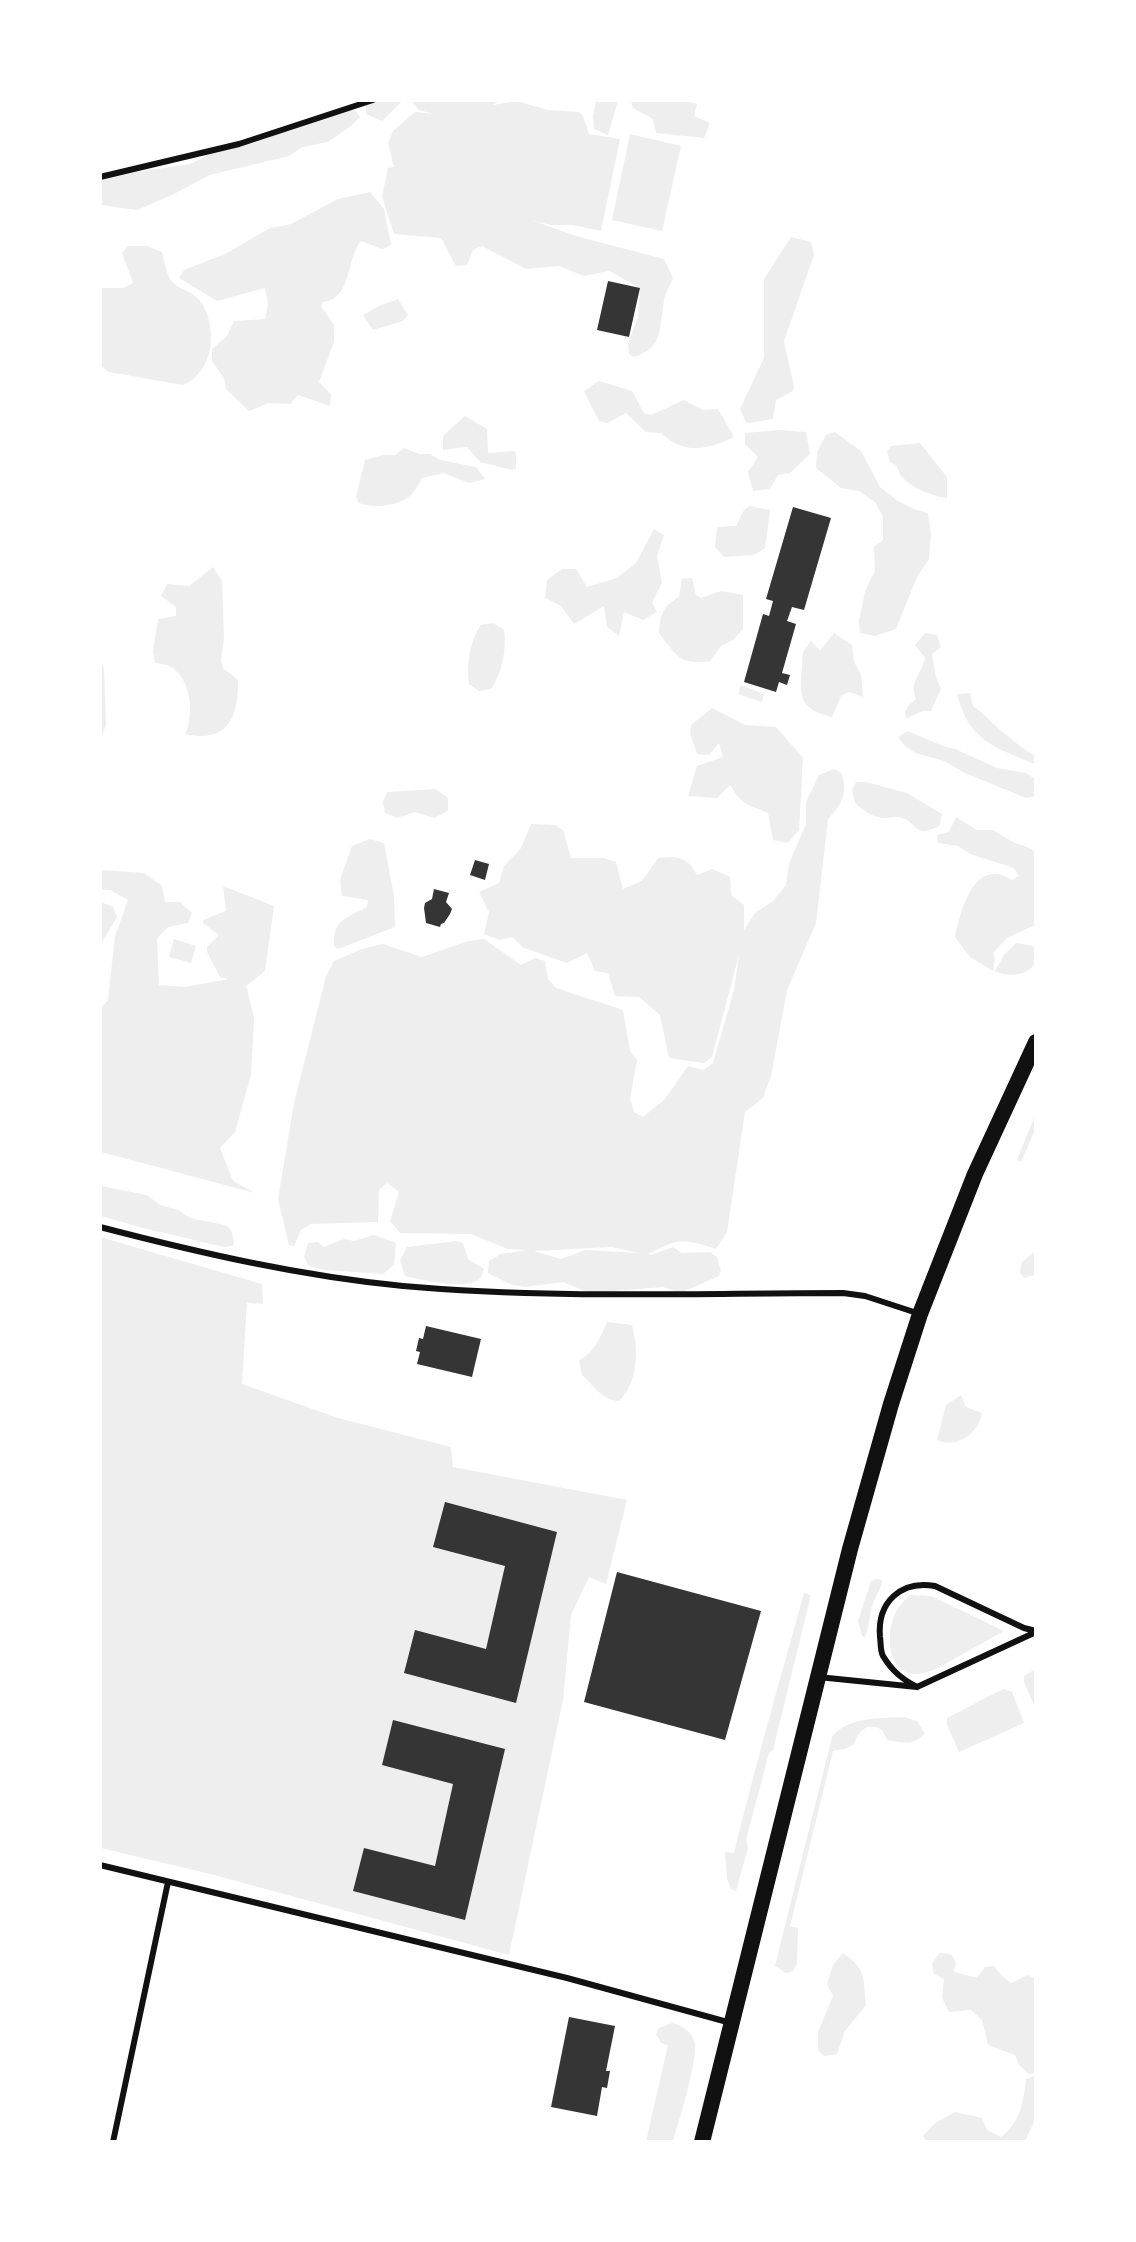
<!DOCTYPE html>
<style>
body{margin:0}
#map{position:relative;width:1136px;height:2242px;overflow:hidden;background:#fff;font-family:Lato,sans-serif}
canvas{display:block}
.frame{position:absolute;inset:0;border:102px solid #fff;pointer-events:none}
</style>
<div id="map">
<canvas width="1136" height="2242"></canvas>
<div class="frame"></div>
</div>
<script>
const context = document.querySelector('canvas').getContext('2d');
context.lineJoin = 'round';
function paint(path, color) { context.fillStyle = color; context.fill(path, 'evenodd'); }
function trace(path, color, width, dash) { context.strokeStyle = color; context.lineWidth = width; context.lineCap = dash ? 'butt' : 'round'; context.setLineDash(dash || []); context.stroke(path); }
const green = new Path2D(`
 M681,100l16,4 -3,12 16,7 -6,15 -48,-5 -3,-14 -20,-11 -2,-7z
 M378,101l23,1 -19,19 -16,-7v-10z
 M411,101h88l-6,4 24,-4 31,9 31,2 4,4 6,18 31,5 -19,92 -28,-6h-22l-20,-5 45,16 88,23 9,19c-3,8 -8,15 -9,23 -5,26 0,47 -30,56l-5,-3 -1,-10 10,-27 2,-29 -31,-17 -25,5 -25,-10 -33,3 -44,-23 -9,4 -6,15 -11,1 -15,-28 -47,-4 -12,-38 6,-28 6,-1 -6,-24 5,-12 22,-19 19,2 -15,-4z
 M596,101h22l-10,34 -14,-6 -1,-12z
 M352,110l4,1 4,6 -9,9 -23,16 -26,5 -13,9 -79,19 -38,20 -35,15 -36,-5 -1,-25 31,-7 59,-9 37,-18 27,-3 47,-19z
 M630,134l51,12 -19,85 -50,-11z
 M370,192l14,17 7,36 -9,4 -21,-8c-15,18 -9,58 -38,61l-2,4 13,19v17l-15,40 12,12 -1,12 -32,-11 -8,9 -21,-1 -20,8 -23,-22 -2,-11 -12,-17v-12l15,-13 7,-15 31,-2 3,-14 -3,-17 -48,13 -38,-23 5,-8 41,-16 45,-26 21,-4 47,-25z
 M791,237l20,5 3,13 -30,86 10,46 -1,4 -17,9 -3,19 -24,4 -3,-1 -6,-13 24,-51v-79z
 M128,246h19l15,6c2,8 4,19 8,27 6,10 23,12 30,22 19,26 14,71 -17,84l-74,-13 -8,-6v-78h22l10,-5 -11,-30z
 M398,299l10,16 -5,6 -30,9 -10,-15 16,-9z
 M599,381l33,10 12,22 7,2 33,-15 19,10 15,-1 16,28c-26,12 -49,19 -73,-4l-15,-1 -20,-19 -19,10 -8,-2 -15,-30z
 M465,416l22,13 1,24 26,-2 2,3v15l-4,1 -32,-8 -13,-15 -24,3v-14z
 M779,430l27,2 4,22 -20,19 -12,2 -8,14 -17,2 -5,-19 10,-15 -13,-13v-11z
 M835,432l26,19 19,36 18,14 16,8 14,4 3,20 -2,26 -12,18 -21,52 -21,7 -15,-3 -1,-12 6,-30 10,-20 -1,-24 9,-7v-23l-7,-14 -17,-12 -18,-3 -25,-20 1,-16 9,-17z
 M920,443l27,34v21c-12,-1 -35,-10 -44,-20 -3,-3 -5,-9 -7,-13l-6,-3 -3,-10 4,-6z
 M404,448l15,6h11l10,6 36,7 9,12 -16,4 -25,-10 -22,5c-3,6 -7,13 -11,17 -12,11 -38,14 -52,8l-3,-6 9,-37 18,-5h12z
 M750,506l20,4 -5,38 -11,7 -30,2 -9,-10 2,-20 19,-1 8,-16z
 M654,529l10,6 -7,21 5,27 -10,19 5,10 -14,8 -19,-8 -5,24 -12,-9 -3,-21 -30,18 -13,-18 -16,-8 2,-18 15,-11h14l11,18 30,-9 19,-15z
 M213,567l9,14 2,56 -3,24 2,7 15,12c1,37 -11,64 -53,54 10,-20 6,-57 -16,-68 -4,-2 -10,-2 -14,-3l-2,-12 5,-32 18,-3v-9l-15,-11 6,-12 22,2z
 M692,578l4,17 5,3 20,-7 22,4v34l-10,11 -12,6 -11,15c-31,4 -33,-5 -51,-28 1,-19 3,-26 20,-36l3,-18z
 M493,623l11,7c3,19 -2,43 -13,59l-12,2 -10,-7c-3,-20 1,-44 12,-59z
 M834,633l18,12 2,17 7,12 2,23 -14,-5 -8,4 -9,21c-33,-8 -33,-21 -30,-50 1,-16 -1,-13 9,-26l9,10z
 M925,633l12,2 4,12 -9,7 4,23 5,12 -10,22h-9l-16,8 -1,-7 4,-7 7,-6c-7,-17 5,-24 9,-41l-10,-13z
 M101,660l3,9 2,56 -5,13z
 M741,685l23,9 -2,8 -24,-8z
 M970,693c1,3 2,11 4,14 2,2 6,3 8,6 17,16 33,31 53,43v8c-41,-17 -66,-23 -78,-70z
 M712,708l33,17 31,2 27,31 -4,72 -11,13 -15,-3 -5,-27c-20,-8 -27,-9 -38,-28l-13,13 -29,-2 9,-30 26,-9 -4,-14 -10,12 -12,-1 -7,-20 1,-9z
 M907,731l36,15 12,3 42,19 29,5 9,6v17l-9,2 -61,-25 -21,-12 -29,-8 -11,-8 -6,-8z
 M834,769l7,4c8,18 0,33 -13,46l-12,104 -29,67 -16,86 -6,16 -2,6 -18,14 -18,120 -11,17c-35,-11 -36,-11 -68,5l3,1 22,-8 9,6 28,-1 7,5 4,14 -2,5 -39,17 -17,-6 -73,6 -27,-11 -38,5 -15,-3 -22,-11 1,-12 12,-7 26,-4 -19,-1 -37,-15 -71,-1 -10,-12 9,-29 -12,-9 -8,7 -1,32 -67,2 -10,6 -7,16 -5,-1 -11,-46 16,-96 32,-127 8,-15 28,-12 21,-5 39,13 46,-16 16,-2 37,26 14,-7 10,3 3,18 8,9 67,22 7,41 7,9 -7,39 4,13 9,5 22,-18 23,-33 15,4 10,-7 21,-73 5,-35 -27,102 -8,6 -35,-5 -9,-43 -21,-18 -24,-1 -7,-23 -13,-2 -8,-18 -20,10 -43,-15 -12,-11 -13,3 -15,-6 5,-22 -10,-20 20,-9 5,-17 17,-18 10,-24 24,1 8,5 8,28h33l12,4 7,27 19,-8 16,-23c20,-2 29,-2 39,17l15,-6 18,8 1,18 13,10v25l11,-17 18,-12 13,-16 3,-21 17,-40v-22l13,-27zM611,1247l28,6 -54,-3 -24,9 -27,-8z
 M856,782h10l41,11 35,21 -2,11c-27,16 -22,-5 -42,-8 -4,-1 -10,1 -14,1 -13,-1 -20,-7 -29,-15l-3,-13z
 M436,789l12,9v13l-14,7 -19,-6 -18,6 -12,-5 -2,-11 4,-10z
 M956,817l21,13h16l20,12 19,7 3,5v71l-28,13 -14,15 2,6 -2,12 -23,-14 -15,-20c4,-20 15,-67 43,-63 5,1 10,4 14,6l7,-4 -5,-8 -44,-14 -12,-8 -20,-3 -1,-8 12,-3z
 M370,839l14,4 10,53 1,31 -57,22 -4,-3c-1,-27 11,-27 33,-39l1,-7 -26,-4 -2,-16 12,-34z
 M101,870l43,3 18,13 3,16h15l12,11 -4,10 -20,4 -11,11 2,47 26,2 44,-8 -9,-2 -13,-25v-5l12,-12 -16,-12v-3l23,-9 -3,-25 51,20 -9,65 -20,16 2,2 7,29 -3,57 -16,57 -15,16 13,33 22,12 -154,-41v-144l7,-8 7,-64 13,-36 -18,-10h-9z
 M101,902l12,5 4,10 -16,27z
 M174,939l22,7 -5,17 -22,-6z
 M1016,943l17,3c13,25 -19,35 -38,25l9,-16z
 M1035,1115v15l-14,32 -4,-2z
 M101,1186l46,9 13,10 18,5 12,8 35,7 6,5 3,11 -1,5 -9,1 -81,-19 -42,-12z
 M374,1235l22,8 -2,22 -11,9 -58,-4 -16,-4 -5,-9 4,-14 10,-1 6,5 20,-8 10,2z
 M100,1237l162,47 1,20 -16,-1 -5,81 96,34 113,29 2,20 174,33 -21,84 -17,-7 -18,38 -8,85 -54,255 -295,-80 -113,-27z
 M457,1241l6,2 5,16 16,10c-1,2 -2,7 -4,9 -11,14 -59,1 -75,-2l-5,-16 7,-13z
 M1035,1251v24l-11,3 -4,-5 1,-10z
 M607,1322l25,3c7,25 6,57 -13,76 -17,-1 -25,-15 -37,-26l-3,-15c16,-8 21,-22 28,-38z
 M961,1395l5,12 16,6c-3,20 -25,36 -45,27l9,-35z
 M877,1579l5,1c0,8 -6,15 -9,23 -4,11 -3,23 -8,34l-3,-1 -4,-15 13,-40z
 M804,1593l7,2 -38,155 -4,3 -23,87 2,8 -12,43 -5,-2 -4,-10 -2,-27 9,1c21,-87 46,-173 70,-260z
 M910,1595l21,1 73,35 -68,38c-9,3 -18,7 -28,4 -22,-7 -21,-43 -13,-59 3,-8 9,-13 15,-19z
 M1035,1669v39l-11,-26v-6z
 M1003,1689l9,3 12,31 -65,29 -12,-27v-7z
 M904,1717l13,4 8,12c-11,13 -23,10 -38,7l-5,-10c-14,-9 -24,1 -28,14l-9,5 -12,2 -43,175 8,2 -1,36 -4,7 -7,2 -11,-7 57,-229c14,-20 50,-19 72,-20z
 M843,1953c24,16 20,26 23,52l-21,26 -8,23 -13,2 -6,-6v-18l15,-36 -6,-12 6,-19z
 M940,1953l11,1 5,8 -2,10 23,6 8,-11 9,-1 8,10 9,7 17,-8 7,4v94l-6,1 -10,-9 -4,-10 -27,-10 -6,-25 -11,-10 -22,2 -7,-14 2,-19 -10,-5 -2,-11z
 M672,2023c11,3 21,9 23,21 2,17 -16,78 -22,97h-27l22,-96 -7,-2 -5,-9 3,-6z
 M1035,2076v44l-10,21h-99l-3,-5 12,-13 20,-11 27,6 5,12 14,7c20,-16 22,-34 25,-58z`);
const building = new Path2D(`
 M608,281l32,7 -11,49 -32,-7z
 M793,507l38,11 -27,92 -12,-3 -5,14 9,3 -14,49 8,2 -3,10 -8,-3 -3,10 -32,-10 19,-68 6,2 4,-15 -7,-2z
 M475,860l14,4 -4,16 -15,-5z
 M434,889l15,4 -3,9 6,7 -2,5 -6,9 -3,1 -1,3 -14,-4 -2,-15 1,-5 7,-4z
 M426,1326l55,13 -9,38 -55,-13 3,-12 -4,-1 3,-13 4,1z
 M445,1502l112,30 -41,171 -112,-30 11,-43 71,19 19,-83 -72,-19z
 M617,1572l144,39 -36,129 -141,-38z
 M393,1720l112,29 -40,171 -112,-29 11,-43 71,18 18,-82 -71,-19z
 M569,2017l46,9 -9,45h4l-3,17 -5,-1 -5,29 -46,-9z`);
const minor = new Path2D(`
 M100,177l139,-33 134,-44
 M100,1227c100,26 200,49 303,59 146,13 294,7 440,7l22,3 55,18
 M818,1677l99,10 119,-55
 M917,1687c-15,-8 -25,-16 -34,-31 -3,-6 -2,-13 -3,-19 -3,-35 21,-57 55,-51l89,42 12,3
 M100,1865l467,113 164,45
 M113,2142l55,-260`);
const trunk = new Path2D(`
 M702,2142l148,-593 41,-145 29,-90 55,-140 61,-132`);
paint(green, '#eee');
paint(building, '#353535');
trace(minor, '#111', 6);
trace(trunk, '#111', 16);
</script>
